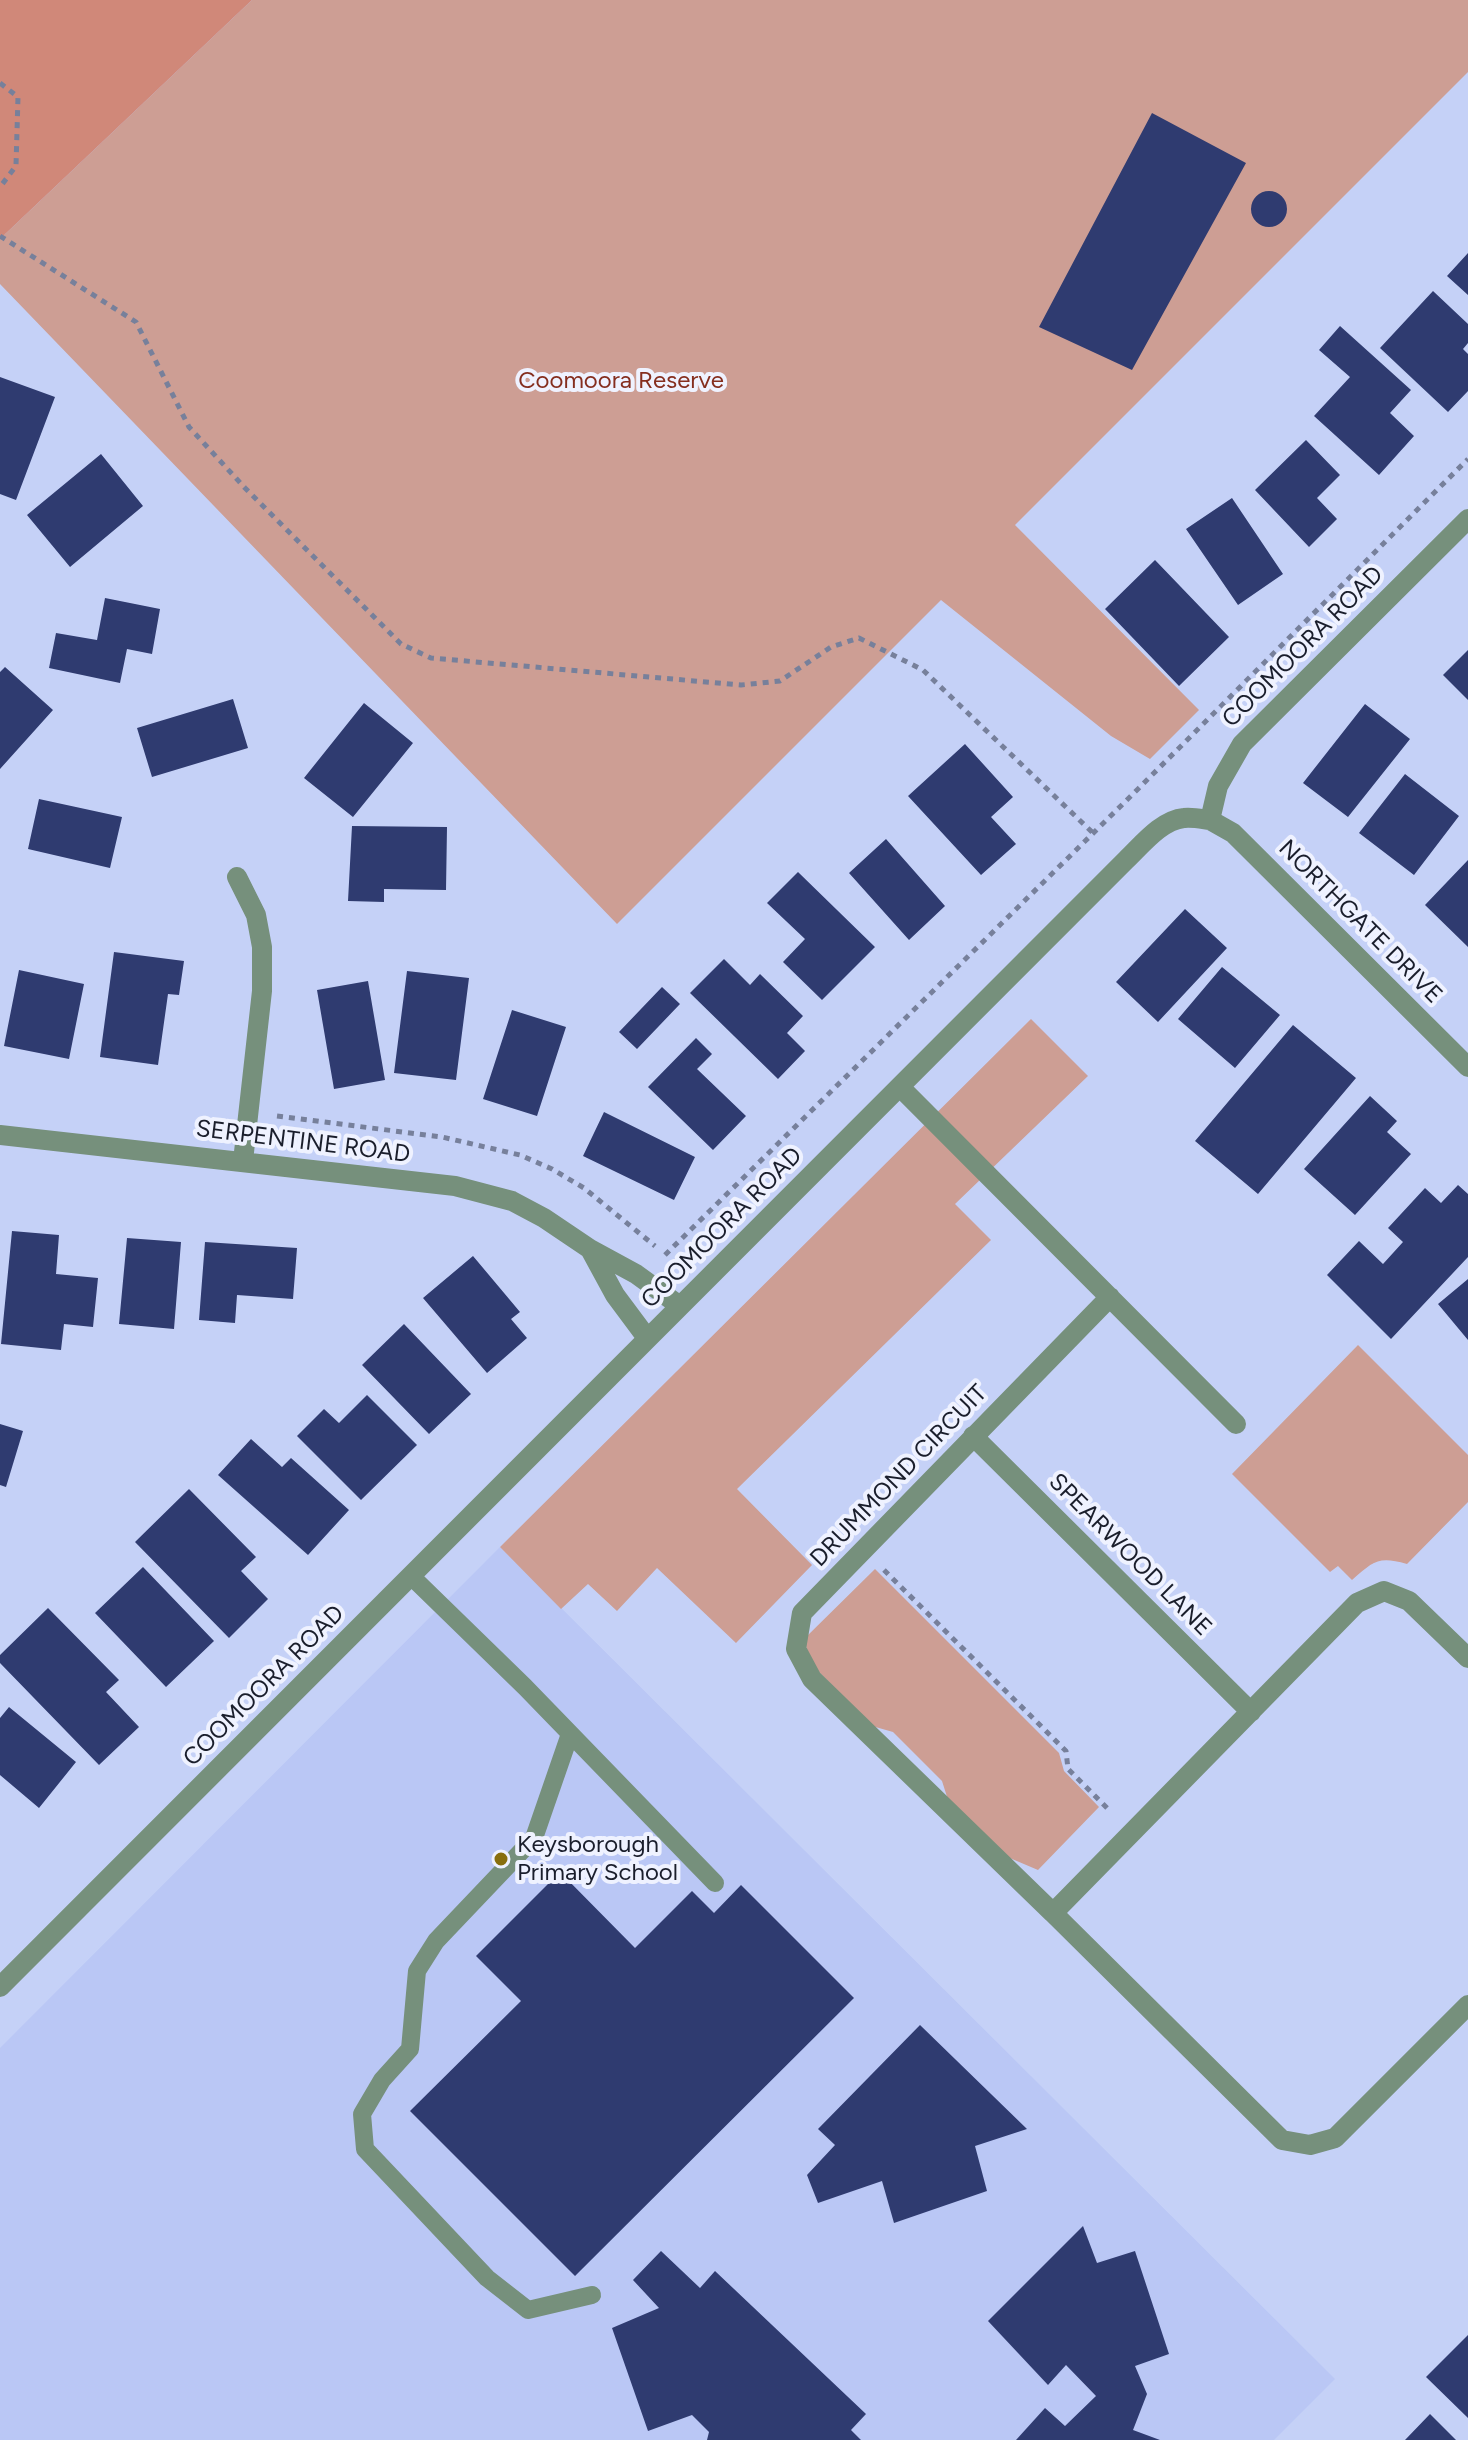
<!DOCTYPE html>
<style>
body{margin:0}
canvas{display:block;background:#c5d1f7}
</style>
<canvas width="1468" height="2440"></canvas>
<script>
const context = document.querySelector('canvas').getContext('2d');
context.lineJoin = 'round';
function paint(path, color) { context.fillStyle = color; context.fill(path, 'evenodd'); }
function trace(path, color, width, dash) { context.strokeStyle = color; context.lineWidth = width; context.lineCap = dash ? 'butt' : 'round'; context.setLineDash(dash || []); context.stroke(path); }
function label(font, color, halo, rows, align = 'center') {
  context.font = font + ' Figtree,sans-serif'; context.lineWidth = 8; context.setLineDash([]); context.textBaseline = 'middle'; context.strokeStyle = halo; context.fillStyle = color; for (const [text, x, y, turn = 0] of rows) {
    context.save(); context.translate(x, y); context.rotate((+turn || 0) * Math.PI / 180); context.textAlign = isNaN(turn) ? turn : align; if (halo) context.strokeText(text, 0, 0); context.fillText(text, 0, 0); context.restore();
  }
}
const built = new Path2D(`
 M500,1547l835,832 -61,61h-1274v-392z`);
const green = new Path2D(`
 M252,0h1216v72l-453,453 184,185 -49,49 -39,-23 -170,-136 -324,324 -617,-640v-45z
 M1031,1019l57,57 -133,128 36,36 -254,249 75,76 -76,78 -79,-75 -40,43 -29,-27 -27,25 -61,-62z
 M1358,1345l110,110v47l-61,62c-29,-8 -33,-3 -55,16l-14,-14 -8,6 -98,-98z
 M875,1569l184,184 5,18 35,36 -61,63 -33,-14 -56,-53 -7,-22 -49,-49 -21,-6 -61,-62 -7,-25z`);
const forest = new Path2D(`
 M0,0h252l-252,239z`);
const building = new Path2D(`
 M1152,113l94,50 -114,207 -93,-43z
 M1251 209a18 18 0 1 1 36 0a18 18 0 1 1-36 0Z
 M1468,253v42l-21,-19z
 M1433,291l35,33v19l-5,6 5,5v37l-20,21 -68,-64z
 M1340,326l71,64 -21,23 24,23 -35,39 -65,-59 36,-39 -31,-27z
 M0,377l55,20 -39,103 -16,-6z
 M1306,440l34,35 -23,23 20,21 -28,28 -54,-57z
 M101,454l42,52 -73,61 -43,-52z
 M1232,498l51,76 -45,31 -52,-76z
 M1155,560l74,77 -50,49 -74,-77z
 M105,598l55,11 -8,45 -25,-5 -7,34 -71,-15 7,-35 41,7z
 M1468,650v50l-25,-25z
 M5,667l48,43 -53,59v-97z
 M233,699l15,49 -96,29 -15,-49z
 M364,703l49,40 -60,74 -49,-39z
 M1365,704l45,35 -62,78 -45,-34z
 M965,744l48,53 -22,20 25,27 -35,31 -73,-79z
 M1405,774l54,42 -45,59 -55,-42z
 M39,799l83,18 -12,51 -82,-19z
 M352,826l95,1 -1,63 -62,-1v13l-36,-1z
 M886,839l59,67 -36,34 -60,-67z
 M1468,860v87l-43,-42z
 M798,872l77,75 -53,53 -39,-38 22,-23 -38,-36z
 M1185,909l42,39 -69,74 -42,-40z
 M114,952l70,9 -5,34 -11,-1 -10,71 -58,-8z
 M724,959l26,26 10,-11 43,42 -16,17 18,18 -27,28 -88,-86z
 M1222,967l58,48 -45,53 -57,-49z
 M19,970l65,14 -15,75 -65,-13z
 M407,971l62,7 -13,102 -62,-7z
 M368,981l17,99 -51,9 -17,-99z
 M662,987l18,17 -43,45 -18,-17z
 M512,1010l54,17 -29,89 -54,-17z
 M1293,1025l63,53 -98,116 -63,-53z
 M696,1038l16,16 -15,15 49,47 -33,34 -65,-63z
 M1370,1096l27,25 -10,11 24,22 -56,61 -51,-46z
 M604,1112l91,45 -21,43 -91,-44z
 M1458,1185l10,9v63l-77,82 -64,-64 32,-34 24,23 20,-22 -15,-14 37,-40 16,15z
 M12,1231l47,4 -3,39 42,4 -5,49 -29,-3 -3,26 -60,-6z
 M127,1238l54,4 -7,87 -55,-5z
 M205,1242l92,6 -4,51 -56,-4 -2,28 -36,-3z
 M473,1256l47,56 -9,7 16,19 -40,35 -64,-75z
 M1468,1279v61l-30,-36z
 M404,1324l67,70 -42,40 -67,-69z
 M367,1395l50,50 -56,55 -64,-64 27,-27 15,14z
 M0,1424l23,7 -17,56 -6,-2z
 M251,1439l31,28 9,-9 58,52 -41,45 -90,-80z
 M189,1489l67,68 -15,14 27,28 -39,39 -94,-96z
 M143,1567l71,74 -48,46 -71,-74z
 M48,1608l71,72 -13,12 33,35 -40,38 -99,-102v-8z
 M9,1707l67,55 -37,46 -39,-33v-57z
 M560,1872l75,76 57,-57 22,22 27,-28 113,113 -279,278 -165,-165 111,-110 -45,-45z
 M920,2025l107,104 -52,17 12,45 -93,32 -12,-42 -64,22 -11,-28 28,-30 -17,-16z
 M1083,2226l14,37 38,-12 34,103 -34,12 12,28 -14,36 27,10h-144l29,-32 20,18 31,-30 -30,-31 -18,20 -60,-64z
 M661,2251l39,37 15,-17 151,143 -15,16 10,10h-154l2,-8 -17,-17 -44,16 -36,-103 47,-20 -26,-28z
 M1468,2335v83l-42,-41z
 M1430,2414l26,26h-51z`);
const path = new Path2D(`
 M0,83l18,14 -2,69 -16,21
 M0,236l136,86 53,105 56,61 156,156 30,14 310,27 39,-4 51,-34 28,-9 64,32 170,163
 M277,1116l165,21 78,18 32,14 32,19 71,58
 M665,1255l474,-467 329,-329
 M884,1570l182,181 2,18 42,42`);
const service = new Path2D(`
 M411,1576l114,111 190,196
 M570,1734l-36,104 -98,103 -19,30 -7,78 -28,31 -20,34 3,35 122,129 41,32 64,-15`);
const minor = new Path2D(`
 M1210,820l23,13 235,234
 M237,877l19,38 6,32v44l-19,170
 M900,1087l336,337
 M0,1135l455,51 57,15 32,17 46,31 25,46 32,43
 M590,1249l46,25 44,32
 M973,1436l278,276
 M1468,1658l-59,-57 -25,-10 -27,12 -304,310 229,227 28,5 25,-7 133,-133
 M1053,1913l-241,-234 -16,-30 6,-36 308,-316
 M0,1987l1126,-1127c15,-14 35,-40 58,-42 8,-1 18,1 26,2l8,-34 24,-42 226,-225`);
const markers = [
 [501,1859,8,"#886e0e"]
];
const parkNames = [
 ["Coomoora Reserve",621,381]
];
const streetNames = [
 ["COOMOORA ROAD",1303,647,-45],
 ["NORTHGATE DRIVE",1360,922,45],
 ["SERPENTINE ROAD",303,1142,7],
 ["COOMOORA ROAD",722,1228,-45],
 ["DRUMMOND CIRCUIT",899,1476,-46],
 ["SPEARWOOD LANE",1130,1555,45],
 ["COOMOORA ROAD",264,1686,-45]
];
const poiNames = [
 ["Keysborough",517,1845],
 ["Primary School",517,1873]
];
paint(built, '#bac7f5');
paint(green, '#cd9e94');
paint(forest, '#d08879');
paint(building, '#2f3b70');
trace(path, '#77809b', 5, [6, 6]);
trace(service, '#76907c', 18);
trace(minor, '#76907c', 20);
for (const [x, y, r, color] of markers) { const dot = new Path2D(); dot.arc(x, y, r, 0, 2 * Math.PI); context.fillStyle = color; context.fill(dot); trace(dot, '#eff2ff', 3); }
label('24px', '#852e1f', '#eff2ff', parkNames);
label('24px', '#1a1e2c', '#eff2ff', streetNames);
label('24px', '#1a1e2c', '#eff2ff', poiNames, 'left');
</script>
